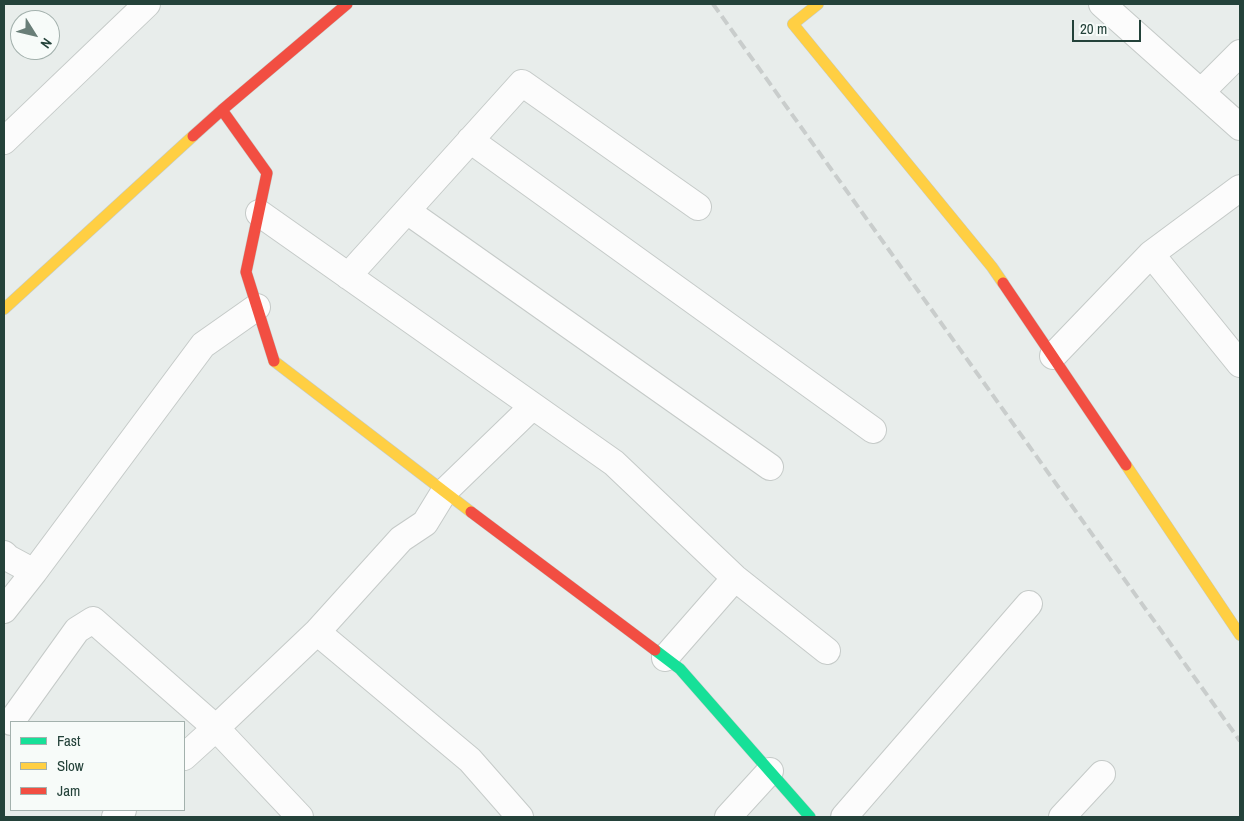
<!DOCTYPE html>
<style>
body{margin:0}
#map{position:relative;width:1244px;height:821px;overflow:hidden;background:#e8edeb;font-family:"Archivo Narrow",sans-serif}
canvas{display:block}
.frame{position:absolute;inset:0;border:5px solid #24423a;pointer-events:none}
.legend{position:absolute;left:10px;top:721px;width:175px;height:90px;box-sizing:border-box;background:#f7fbf9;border:1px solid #a3b1ad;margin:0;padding:6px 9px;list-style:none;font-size:15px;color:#24423a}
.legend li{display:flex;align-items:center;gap:10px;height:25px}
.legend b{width:25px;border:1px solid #a3b1ad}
.north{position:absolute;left:10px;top:10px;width:50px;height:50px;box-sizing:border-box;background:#f7fbf9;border:1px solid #a3b1ad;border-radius:50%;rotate:126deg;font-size:14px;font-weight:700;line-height:20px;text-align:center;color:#24423a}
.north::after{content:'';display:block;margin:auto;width:18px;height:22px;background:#697e78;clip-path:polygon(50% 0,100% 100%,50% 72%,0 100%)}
.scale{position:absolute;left:1072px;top:20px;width:69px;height:22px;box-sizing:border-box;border:2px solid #24423a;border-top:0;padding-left:6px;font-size:15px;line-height:18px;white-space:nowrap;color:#24423a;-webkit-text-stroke:4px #f7fbf9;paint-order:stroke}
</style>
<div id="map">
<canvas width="1244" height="821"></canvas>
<div class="frame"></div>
<ul class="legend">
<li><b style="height:6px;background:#16e098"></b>Fast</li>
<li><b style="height:6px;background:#ffcf43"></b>Slow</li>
<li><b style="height:6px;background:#f24e42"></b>Jam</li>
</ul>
<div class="north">N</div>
<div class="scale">20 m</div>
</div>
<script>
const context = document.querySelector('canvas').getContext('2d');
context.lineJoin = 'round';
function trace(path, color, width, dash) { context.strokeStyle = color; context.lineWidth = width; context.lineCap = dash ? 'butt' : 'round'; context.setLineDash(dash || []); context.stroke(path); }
const street = new Path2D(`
 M1102,4l138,123
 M1201,92l39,-39
 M470,140l403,290
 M4,141l143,-137
 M407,211l363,256
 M259,213l355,250 121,115 92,73
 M1151,254l89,-66
 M348,276l174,-193 176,124
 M1053,356l98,-102 89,110
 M4,554l4,4 26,14 169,-227 54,-38
 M4,610l30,-38
 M317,632l153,128 50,57
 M665,658l70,-80
 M11,722l66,-92 16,-10 123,108 84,89
 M184,757l32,-29 101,-96 84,-93 24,-16 19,-31 89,-86
 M115,817l8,-7
 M728,817l42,-46
 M844,817l185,-213
 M1062,817l40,-43`);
const fast = new Path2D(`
 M655,650l25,19 130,148`);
const slow = new Path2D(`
 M818,4l-25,20 199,243 11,16
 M4,309l189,-173
 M274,361l197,151
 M1126,465l114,170`);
const jam = new Path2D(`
 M222,110l45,63 -21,99 28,89
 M193,136l29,-26 125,-106
 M1003,283l123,182
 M471,512l184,138`);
const rail = new Path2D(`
 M713,4l527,737`);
trace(street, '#c5cac8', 28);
trace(fast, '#c3cbc8', 12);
trace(slow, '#c3cbc8', 12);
trace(jam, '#c3cbc8', 12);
trace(street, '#fcfcfc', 26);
trace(fast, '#16e098', 11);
trace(slow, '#ffcf43', 11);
trace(jam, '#f24e42', 11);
trace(rail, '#c9cdcc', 4, [10, 5]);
</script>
